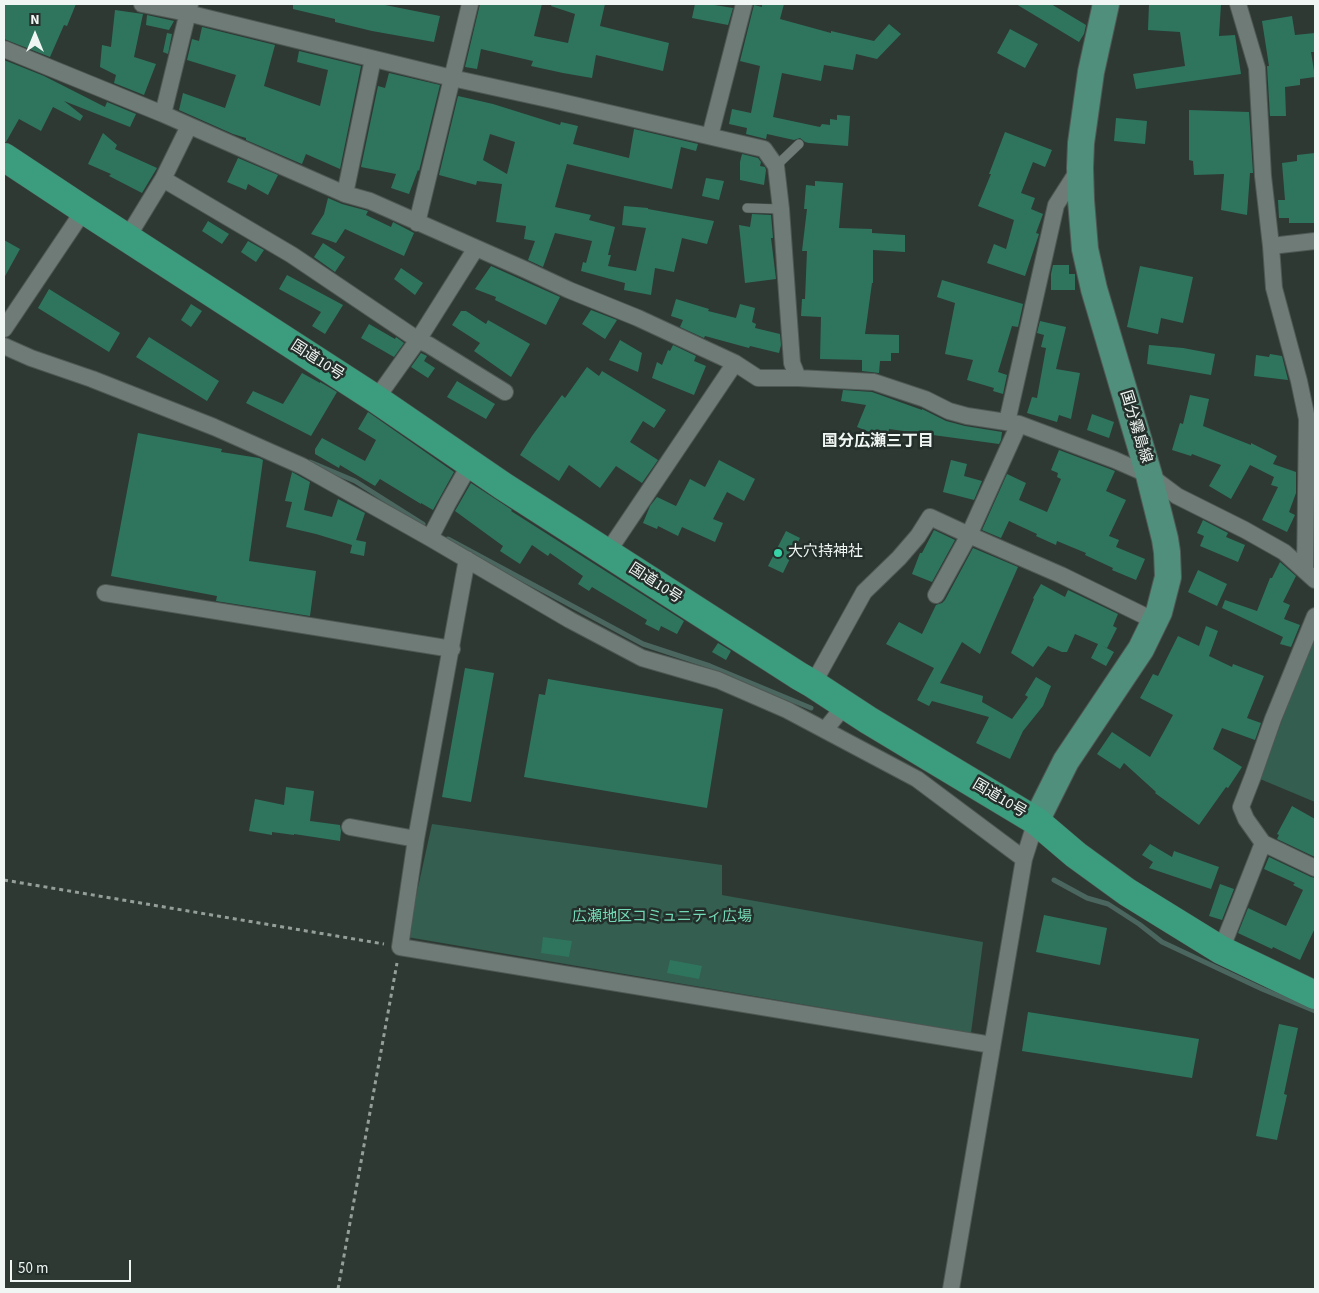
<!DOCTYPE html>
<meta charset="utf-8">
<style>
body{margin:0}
#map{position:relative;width:1319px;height:1293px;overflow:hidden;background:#2e3934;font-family:"Source Sans 3",sans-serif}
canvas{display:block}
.frame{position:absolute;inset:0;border:5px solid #f0f6f3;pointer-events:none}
.north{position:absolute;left:10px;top:10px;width:50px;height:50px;-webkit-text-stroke:4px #242e2a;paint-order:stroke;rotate:0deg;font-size:14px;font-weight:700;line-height:20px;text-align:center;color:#f0f6f3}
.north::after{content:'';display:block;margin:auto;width:18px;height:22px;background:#f0f6f3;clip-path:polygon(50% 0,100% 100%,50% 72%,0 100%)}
.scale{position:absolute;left:10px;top:1260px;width:121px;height:22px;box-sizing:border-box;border:2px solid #f0f6f3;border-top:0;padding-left:6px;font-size:15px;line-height:18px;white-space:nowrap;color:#f0f6f3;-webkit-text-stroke:4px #242e2a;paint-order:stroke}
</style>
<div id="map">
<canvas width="1319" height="1293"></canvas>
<div class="frame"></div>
<div class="north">N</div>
<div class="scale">50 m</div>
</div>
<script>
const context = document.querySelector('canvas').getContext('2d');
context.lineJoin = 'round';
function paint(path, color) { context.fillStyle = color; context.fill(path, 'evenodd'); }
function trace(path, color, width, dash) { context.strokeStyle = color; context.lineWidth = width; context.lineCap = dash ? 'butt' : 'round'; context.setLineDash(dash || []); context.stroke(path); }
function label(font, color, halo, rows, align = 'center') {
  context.font = font + ' "Source Sans 3","Noto Sans JP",sans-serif'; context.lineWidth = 5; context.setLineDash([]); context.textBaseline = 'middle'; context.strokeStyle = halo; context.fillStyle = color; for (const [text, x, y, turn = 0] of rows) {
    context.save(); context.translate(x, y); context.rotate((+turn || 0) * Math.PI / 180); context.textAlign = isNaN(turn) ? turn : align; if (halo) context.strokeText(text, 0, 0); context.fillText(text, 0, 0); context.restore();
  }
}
const green = new Path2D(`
 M1315,632v170l-55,-23z
 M432,824l290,41v30l261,47 -12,91 -564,-96z`);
const stream = new Path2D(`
 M310,462l45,19 68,43
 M448,539l195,105 67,22 101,42
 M1054,880l33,18 21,6 31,20 23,18 100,47 53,22`);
const building = new Path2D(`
 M4,4h72l-9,22 -3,-1 -14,32 -46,-18z
 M293,4h87l60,12 -6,26 -62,-11 -37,-9v-3l-42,-10z
 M480,4h62l-8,32 34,7 7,-29 -24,-8 1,-2h53l-5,22 69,17 -6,28 -67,-16 -4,23 -29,-5 -32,-7 2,-5 -52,-12 -4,20 -12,-2z
 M695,4h13l25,4 -5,17 -36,-7z
 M762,4h22l-4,15 51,14v-2l43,10 15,-17 12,10 -24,25 -21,-5 -3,16 -29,-5 -3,16 -39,-8 -9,44 47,10 2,-3 8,1v-6l7,1v-5l13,1 -2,30 -39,-3 -4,-1 -5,-4 -6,2 -27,-6 -1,5 -20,-5 1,-6 -18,-4 3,-15 19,4 9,-47 -20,-5 14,-56 8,2z
 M1016,4h35l35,21 -2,9 -5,8z
 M1149,4h72l-2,32 16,-1 6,39 -105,15 -3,-15 52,-8 -5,-34 -32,-2z
 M115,10l28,4 -9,43 22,7 -12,31 -30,-12 2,-8 -16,-8 2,-22 9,2z
 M147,15l27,6 -5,9 -23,-5z
 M1292,16l3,19 20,-2v19h-4l4,25 -15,2v6l-15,2 1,29h-16l-3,-50h2l-7,-45z
 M202,27l73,18 -11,41 56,20 8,-36 -31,-8 2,-11 62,15 -21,103 -34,-15 -4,10 -56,-24v-2l-13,-4 -54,-24 4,-17 42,15 11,-33 -49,-15 5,-21 7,2z
 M1010,29l28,15 -13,24 -28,-15z
 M167,33l5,1 -4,20 -5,-2z
 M4,60l40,16 61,31 2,-5 29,12 -6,13 -66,-26 19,15 -3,5 -27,-14 -12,24 -22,-12 -13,23h-2z
 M389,73l51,12 -21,86 -1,-1 -9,24 -18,-6 5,-14 -35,-7 17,-81 7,2z
 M458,96l35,8 67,21 1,-3 17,4 -5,18 56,14 5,-29 64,15 -2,7 -15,-4 -9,42 -105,-25 -12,43 36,8 -2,5 26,7 -7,28h3l-3,11 28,5 10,-43 -24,-3 2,-19 24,2v1l66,12 -7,23 -25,-6 -8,34 -19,-4 -4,27 -27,-5 1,-7 -44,-12 2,-9 3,1 6,-22 -37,-8 -12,34 -15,-7 7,-19 -11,-2 2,-13 -30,-4 6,-38 -25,-3 -1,4 -37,-10zM490,134l25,8 -8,32 -24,-14z
 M1189,110l60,2 4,61h-3l-3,42 -26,-5 3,-36 -30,1 -1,-14 -4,-1z
 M1116,118l31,3 -2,23 -31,-3z
 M1005,132l47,18 -7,17 -12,-5 -12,31 14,5 -4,11 12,5 -7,19 3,1 -14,42 -38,-13 7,-19 12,5 8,-29 -36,-14 13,-32h-2z
 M103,133l14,12 -2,4 42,19 -15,25 -33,-17 2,-2 -23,-10z
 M1315,153v70h-26v-5h-10l-1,-18h7l-3,-37 15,-2v-6z
 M742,154l16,4 3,4 -1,4 5,1 1,3 -2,15 -24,-5v-18z
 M238,158l40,17 -10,20 -20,-11 -2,6 -19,-8z
 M706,178l18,3 -5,19 -17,-4z
 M815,181l28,2 -4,45 33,1v4l33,2v17l-32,-2v33h-1l-7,51 34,1v18h-8v8h-11l-1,12 -17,-2v-11l-42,-1 1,-42 -20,-1 1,-17h3l2,-48h-5l5,-42h-3l2,-24 9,1z
 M328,198l14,6 26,7 -2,4 25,12 2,-5 21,11 -10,23 -59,-27 -9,14 -25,-9 13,-20z
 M752,214l19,1 2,23h-2l5,41 -31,4 -6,-58 11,2z
 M208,221l21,13 -7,10 -20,-13z
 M4,240l16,9 -16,29z
 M248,241l16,9 -8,12 -15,-10z
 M323,243l22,14 -10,15 -21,-15z
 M1053,265h16v9h6v16h-24v-16z
 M491,266l69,31 -14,28 -51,-25 1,-3 -21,-8z
 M1140,266l53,11 -10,46 -22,-5 -3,16 -31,-7z
 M401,268l22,15 -8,12 -21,-16z
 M287,275l56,30 -18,29 -13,-8 9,-14 -42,-23z
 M942,280l81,24 -5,23 -6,-1 -14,46 9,3 -4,19 -10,-3 1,-3 -27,-8 6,-20 -28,-6 10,-51 -18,-6z
 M49,289l71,44 -11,19 -71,-44z
 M676,299l33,10 -1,2 28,7 4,-14 15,4 -3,14 4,2 -1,4 25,6 1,11 -2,8 -29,-7 -1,2 -44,-12 -1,2 -24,-11 3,-7 -12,-4z
 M191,304l11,7 -11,16 -10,-7z
 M591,310l26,10 -12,19 -23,-15z
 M461,311h5l20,13 2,-4 42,24 -19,33 -37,-26 6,-8 -28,-18z
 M1040,321l26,6 -10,42 24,4 -9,46 -12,-4 -2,7 -30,-9 5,-16 5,1 9,-50 -5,-1 3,-12 -7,-2z
 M369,324l26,15 1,-2 8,6 -10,14 -33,-19z
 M149,337l70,44 -12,20 -71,-44z
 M620,340l22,13 -4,19 -29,-12z
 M673,345l23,11 -2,5 12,5 -12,29 -42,-17 5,-16 5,3 6,-15 2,1z
 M1149,345l34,3 32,6 -4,21 -64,-11z
 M421,353l6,3 -3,5 11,7 -7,10 -17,-11z
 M1270,354l12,2 6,24 -34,-4 2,-21 13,2z
 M587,367l12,9 3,-5 64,39 -12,18 -11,-7 -13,21 28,18 -16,23 -26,-17 -16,22 -31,-23 -10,16 -39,-26 12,-19 30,-41 3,3z
 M302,373l18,10v-1l17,10 -26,44 -65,-33 7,-12 30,13z
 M457,381l38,23 -9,15 -39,-22z
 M843,390l29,2 50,18v-1l24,12 19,5 37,6 -1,8 -2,4 -110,-15 -2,10 -30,-12 9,-22 -25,-4z
 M1190,395l19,4 -6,27 48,19v-2l26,13 -4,8 23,8v21l-7,19 6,3 -8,17 -25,-12 16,-33 -7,-2 3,-8 -24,-12 -19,34 -22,-13 12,-21 -29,-11 -1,2 -19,-6 8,-27 3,1z
 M368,412l86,60 -21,38 -12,-7v1l-41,-25 -5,7 -35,-21 -1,3 -24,-14v-5l7,-11 43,23 11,-21 -18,-11z
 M1092,414l22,8 -5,16 -22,-8z
 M138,433l84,16 -1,3 38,6 4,2 -14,101 67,10 -6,45 -94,-15 1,-5 -106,-20z
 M1059,450l56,21 -9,20 20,9 -17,36 10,4 -3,7 29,12 -9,21 -24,-10 1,-2 -28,-13 1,-2 -29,-12 -1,4 -20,-9 1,-2 -28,-13 -8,17 -19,-8 25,-56 19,9 -7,17 28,12 14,-33 -4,-2 1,-4 -7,-3z
 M719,460l36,19 -11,22 -17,-9 -14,27 10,4 -8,19 -33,-15 -4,9 -20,-10 -1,3 -14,-6 7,-17 7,-9 19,9 14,-27 15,8z
 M951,460l16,4 -3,12 18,5 -8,19 -31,-8z
 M292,472l18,10 -6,28 28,7 6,-18 27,14 -9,27 10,2 -2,14 -14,-3 2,-8 -36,-11 -30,-7 6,-25 -7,-1z
 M471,483l41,27 -1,1 173,110 -7,13 -16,-8 -2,5 -14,-7 2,-4 -55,-33 -3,4 -11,-7 5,-8 -33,-23 -2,3 -16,-11 -12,19 -20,-13 3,-5 -48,-35z
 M1203,520l25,13 -2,4 19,8 -7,17 -38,-16 4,-10 -7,-3z
 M934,530l21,10 -23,42 -20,-8 8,-21h2z
 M786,531l14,7 -17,35 -15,-7z
 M973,548l45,19 -38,87 -18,-12 -22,41 43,13 -1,6 30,17 16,-22 -3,-2 11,-18 15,9 -8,20 -20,25 -13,28 -34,-16 13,-26 -57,-16 -3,5 -12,-6 17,-32 -48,-24 13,-22 23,12 14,-29 6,-2 3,-3z
 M1280,562l16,14 -13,26 7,3 -6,14 16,6 -9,22 -11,-3 3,-7 -61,-29 3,-8 32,11 13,-33h2z
 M1198,570l29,14 -10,22 -29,-14z
 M1041,584l24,13 3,-7 50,24 -5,12 4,2 -10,20 -6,-3 13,7 -8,14 -15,-8 7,-14 -23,-10 -8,18h-5l-14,-6 -15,21 -22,-14 23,-54 -1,-1z
 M1206,626l12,5 -9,25 23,11 1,-3 31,12 -17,42 14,5 -6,17 -33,-12 -9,21 29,18 -14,21 -2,-1 -27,38 -44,-32 1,-1 -32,-29 -4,6 -23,-15 15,-22 38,25 23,-42 -33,-17 13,-24 5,2 20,-40 21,10z
 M718,643l13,8 -5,9 -14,-8z
 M465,668l29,5 -23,129 -29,-5z
 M548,679l175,30 -16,99 -183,-31 15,-83 6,1z
 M286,787l28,4 -4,30 30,4 1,6 -1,10 -46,-7v1l-22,-3v3l-23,-4 6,-32 29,6z
 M1292,806l23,13v38l-38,-18 2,-4 -2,-1z
 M1150,844l22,13 2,-6 45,16 -8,22 -62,-21 4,-6 -11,-7z
 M1269,857l42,20 4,1v50l-15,32 -27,-13 -1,2 -34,-16 10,-25 38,18 17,-36 -10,-5 2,-2 -31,-14z
 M1220,884l14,5 -12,31 -13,-4z
 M1044,915l63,13 -7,37 -64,-13z
 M543,937l29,4 -3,16 -28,-4z
 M670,960l32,6 -3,13 -32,-6z
 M1028,1012l171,27 -7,39 -170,-27z
 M1279,1024l19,4 -14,66 3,1 -10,45 -21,-4z`);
const path = new Path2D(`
 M4,880l380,64
 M338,1289l59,-326`);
const lane = new Path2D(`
 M776,166l23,-22
 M747,208l34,1`);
const street = new Path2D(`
 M142,4l45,9 265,65 105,23 207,48 12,17 5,43 11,154 6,15
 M1238,4l19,64 6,108 8,70 3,42 25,93 8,38 -2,152
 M4,49l159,65 182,80 25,7 156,69 43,20 69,28 97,45 23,15h40l76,4 51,17 24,12 18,5 52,8 96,36 34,15 28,21 68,34 39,22 31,28
 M163,114l27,-110
 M710,136l34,-132
 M163,179l129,76 126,85 11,5 76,47
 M345,194l28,-135
 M417,223l53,-219
 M127,238l36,-59 26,-53
 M1271,246l44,-5
 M4,329l80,-119
 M4,346l27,12 61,21 122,48 88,39 128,72 140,82 72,38 76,22 69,30 130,69 107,80
 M376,399l42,-59 58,-92
 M1007,422l49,-217 23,-36
 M430,538l18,-35 22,-39
 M607,553l128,-190
 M467,559l-51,280 -16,108 592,98
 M105,593l347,56
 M936,595l33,-60 50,-111
 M813,684l51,-92 35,-34 19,-22 12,-19 39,18 92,40 94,46
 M825,730l20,-25
 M350,827l66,12
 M1263,843l-17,-24 -5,-12 12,-31 20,-57 42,-103
 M1221,950l42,-107 52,25
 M951,1289l73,-430 12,-38`);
const primary = new Path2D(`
 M1036,821l30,-60 75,-112 18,-37 9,-35 -1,-25 -2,-13 -16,-64 -55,-186 -9,-40 -4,-49 -1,-32 1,-25 10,-71 15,-68`);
const highway = new Path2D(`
 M4,157l80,53 292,189 127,87 296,190 14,8 55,36 168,101 40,34 51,37 94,58 94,45`);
const markers = [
 [778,553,5,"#36d4a7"]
];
const streetNames = [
 ["国道10号",317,361,33],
 ["国分霧島線",1135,427,73],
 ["国道10号",655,584,33],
 ["国道10号",999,799,31]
];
const poiNames = [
 ["大穴持神社",788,553]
];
const parkNames = [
 ["広瀬地区コミュニティ広場",662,918]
];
const neighbourhoodNames = [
 ["国分広瀬三丁目",878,442]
];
paint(green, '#345e4f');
trace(stream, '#4a665e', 5);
paint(building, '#2f755e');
trace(lane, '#4f5854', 10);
trace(street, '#4f5854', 18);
trace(primary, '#4f5854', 28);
trace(highway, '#4f5854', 29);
trace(path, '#969e9a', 3, [4, 4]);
trace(lane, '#6f7b76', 9);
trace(street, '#6f7b76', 16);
trace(primary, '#508f7b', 26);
trace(highway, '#3c9d7e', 28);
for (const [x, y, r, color] of markers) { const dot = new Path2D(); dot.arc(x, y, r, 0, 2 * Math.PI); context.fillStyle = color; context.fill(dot); trace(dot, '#242e2a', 2); }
label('15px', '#f0f6f3', '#242e2a', streetNames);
label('15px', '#f0f6f3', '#242e2a', poiNames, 'left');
label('15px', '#74dab6', '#242e2a', parkNames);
label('bold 16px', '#f0f6f3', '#242e2a', neighbourhoodNames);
</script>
